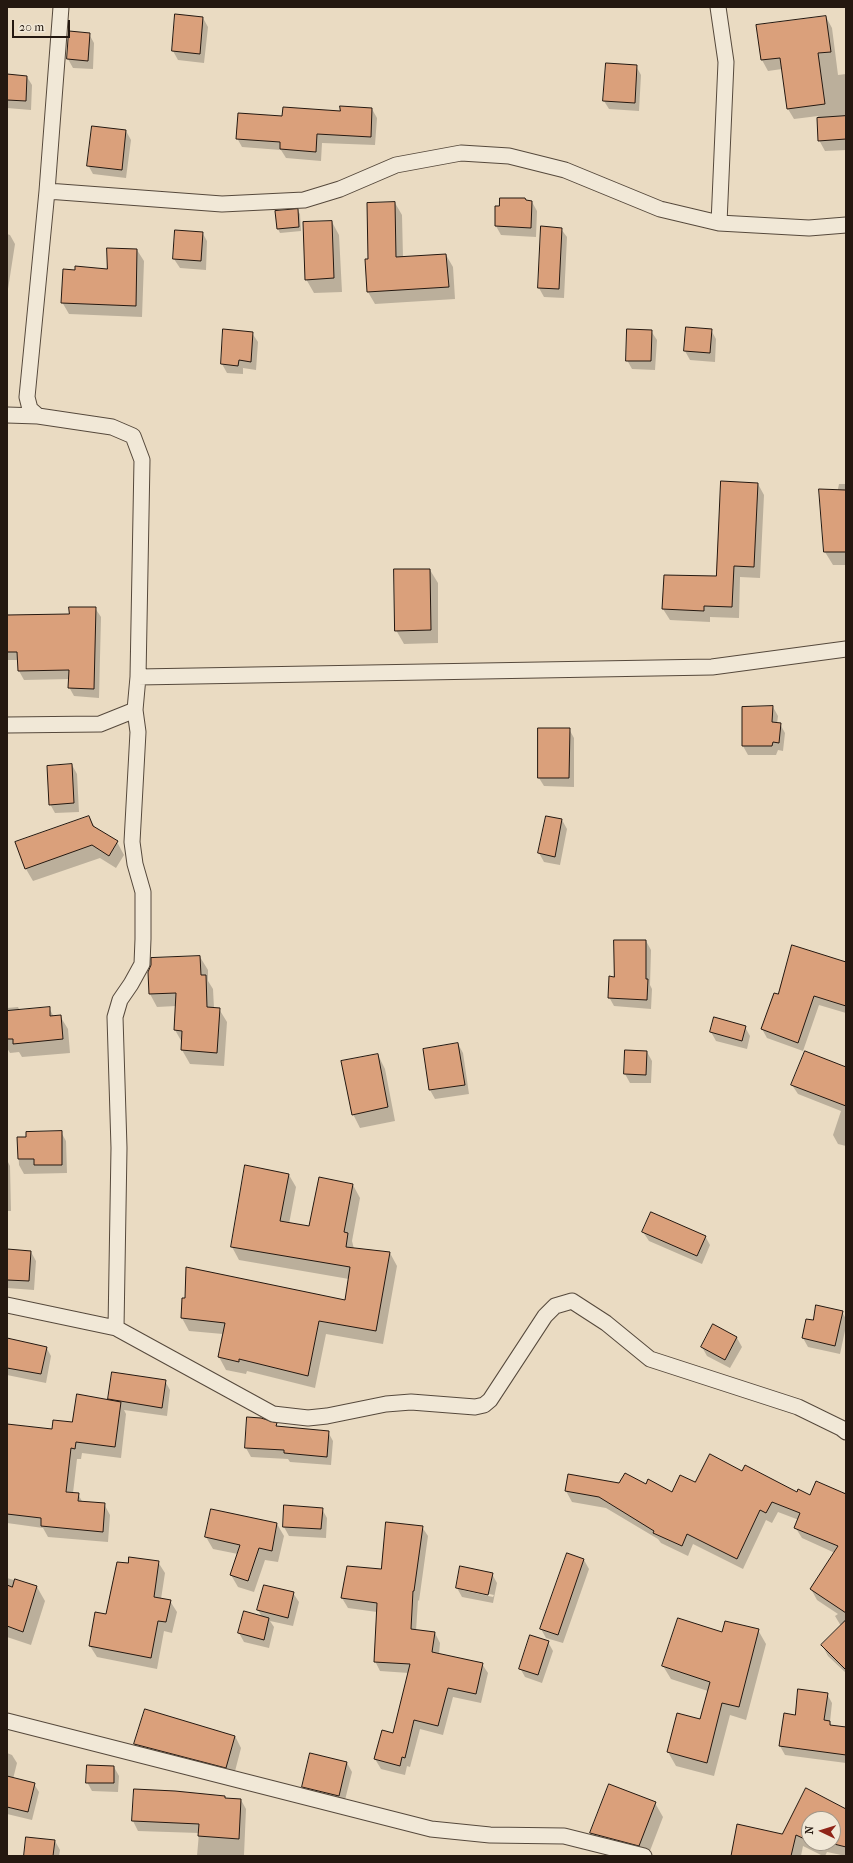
<!DOCTYPE html>
<style>
body{margin:0}
#map{position:relative;width:853px;height:1863px;overflow:hidden;background:#eadbc2;font-family:"IM FELL French Canon",serif}
canvas{display:block}
.frame{position:absolute;inset:0;border:8px solid #241810;pointer-events:none}
.north{position:absolute;left:801px;top:1811px;width:40px;height:40px;box-sizing:border-box;background:#f1e8d7;border:1px solid #9f9587;border-radius:50%;rotate:274deg;font-size:11px;font-weight:700;line-height:16px;text-align:center;color:#241810}
.north::after{content:'';display:block;margin:auto;width:14px;height:18px;background:#8f2418;clip-path:polygon(50% 0,100% 100%,50% 72%,0 100%)}
.scale{position:absolute;left:12px;top:20px;width:58px;height:18px;box-sizing:border-box;border:2px solid #241810;border-top:0;padding-left:5px;font-size:12px;line-height:14px;white-space:nowrap;color:#241810;-webkit-text-stroke:3px #f1e8d7;paint-order:stroke}
</style>
<div id="map">
<canvas width="853" height="1863"></canvas>
<div class="frame"></div>
<div class="north">N</div>
<div class="scale">20 m</div>
</div>
<script>
const context = document.querySelector('canvas').getContext('2d');
context.lineJoin = 'round';
function paint(path, color) { context.fillStyle = color; context.fill(path, 'evenodd'); }
function trace(path, color, width, dash) { context.strokeStyle = color; context.lineWidth = width; context.lineCap = dash ? 'butt' : 'round'; context.setLineDash(dash || []); context.stroke(path); }
const shadow = new Path2D(`
 M826,17l6,11 6,47 8,-1v76l-21,1 -6,-11 -1,-24 -24,3 -6,-10 -6,-40 -14,2 -6,-11 -5,-34z
 M203,18l5,9 -4,36 -26,-3 -5,-9z
 M89,34l5,9 -1,26 -20,-1 -5,-9z
 M636,66l5,9 -2,36 -30,-2 -5,-8z
 M7,75l20,2 5,8 -1,25 -24,-2z
 M372,109l5,9 -2,27 -53,-2 -1,18 -35,-3 -5,-8 -39,-3 -5,-9 46,-21z
 M126,131l5,9 -5,38 -33,-4 -5,-9z
 M526,202h6l5,9 -1,26 -35,-2 -5,-9v-19z
 M395,203l7,12 1,43 43,-3 7,12 2,32 -80,5 -7,-12 1,-32z
 M297,210l3,4 1,17 -21,2 -2,-4z
 M332,222l7,13 3,57 -28,1 -8,-14z
 M542,227l19,2 6,8 -3,61 -20,-1 -5,-9z
 M176,231l26,1 5,9 -1,29 -26,-2 -6,-9z
 M7,234l3,1 5,9 -7,45h-1z
 M137,250l7,11 -2,56 -73,-3 -7,-12z
 M711,330l5,9 -1,23 -25,-2 -5,-9z
 M651,331l6,9 -2,30 -23,-1 -5,-9z
 M252,333l6,9 -2,28 -13,-2v6l-16,-1 -5,-9z
 M758,484l6,11 -4,83 -20,-1 -1,41 -29,-1v5l-40,-2 -7,-11 54,-32z
 M839,484h7v81h-13l-8,-13z
 M430,570l8,13v60l-34,1 -8,-14z
 M95,608l6,9 -2,81 -25,-2 -5,-9 1,-8 -46,1 -5,-9 -1,-11h-11v-45h63z
 M773,707l5,9 -1,8h3l5,9 -2,18 -5,-1 -2,5h-28l-5,-9v-38z
 M569,729l5,9v49l-30,-1 -5,-8z
 M72,765l5,9 2,38 -24,1 -5,-9z
 M89,817l7,12 21,13 7,13 -8,13 -16,-10 -67,23 -7,-12z
 M562,820l5,9 -7,36 -16,-3 -5,-9z
 M646,941l5,9 -1,35 2,4 -1,20 -37,-3 -5,-9z
 M200,957l8,13v11l5,8 1,19 5,1 8,13 -3,44 -34,-2 -8,-14 1,-6 -8,-14 1,-24 -19,1 -7,-13z
 M846,963v50l-27,-8 -16,46 -36,-13 -5,-9 16,-34z
 M18,1007l2,4 29,-3 5,9 6,-1 8,13 2,24 -48,4 -3,-5 -9,1 -3,-5v-40z
 M745,1027l5,9 -3,13 -31,-8 -5,-9z
 M458,1044l5,9 6,41 -34,5 -5,-9 -6,-41z
 M647,1052l5,9 -1,22h-21l-5,-9z
 M378,1055l7,14 10,52 -35,7 -7,-14z
 M846,1082v64l-8,-2 -5,-9 8,-24 -43,-17 -6,-9z
 M61,1132l5,9 1,32 -43,1 -5,-9 -1,-27z
 M7,1160l3,6 1,45h-4z
 M246,1166l43,9 7,12 -7,37 20,3 44,-42 7,13 -8,43 2,8 36,4 7,13 -14,78 -57,-10 -11,54 -68,-17 -1,3 -20,-4 -7,-13 4,-23 -34,-3 -7,-13 164,-17 3,-22 -110,-19 -7,-13z
 M643,1232l62,4 5,9 -8,19 -53,-23z
 M7,1250l24,2 5,9 -2,29 -27,-2z
 M842,1312l4,7v7l-6,28 -32,-7 -5,-9 4,-18 6,2z
 M713,1326l24,12 5,9 -12,21 -23,-12 -5,-9z
 M7,1339l39,8 5,9 -5,27 -39,-8z
 M113,1373l52,8 5,9 -3,26 -43,-6 2,4 -5,44 -39,-5 -1,6h-4l-4,34 5,1 5,9 21,1 6,11 -2,27 -60,-5 -5,-9 -36,-5v-98l46,5 20,-7 37,-22z
 M276,1424l1,3 51,5 5,9 -2,24 -41,-3 -2,-3 -37,-2 -5,-9z
 M742,1473l55,20 14,3 35,-1v178l-18,-17 -6,-11 19,-19 -6,-10 3,-2 -21,-14 -6,-11 24,-36 -33,-15 -7,-11 4,-7 -21,-8 -6,11 -6,-3 -23,49 -50,-25 -5,12 -27,-13 -3,-4 -52,-31 -34,-6 -6,-11 3,-16 51,9 26,1 27,9 23,-11z
 M322,1509l5,9 -1,20 -37,-2 -5,-9z
 M277,1524l7,12 -6,26 -13,-2 -11,32 -16,-5 -7,-12 7,-21 -25,-5 -7,-12z
 M422,1527l6,9 -9,65 -1,-1 -2,31 19,2 5,10 -1,11 43,10 6,9 -7,30 -28,-6 -10,38 -23,-6 -10,38 -3,-1 -2,9 -24,-6 -6,-10 19,-25 15,-61 -29,-2 -5,-10 2,-49 -29,-4 -6,-10 40,-28z
 M584,1560l5,9 -26,74 -17,-5 -5,-9z
 M158,1562l7,11 -4,26 9,2 7,11 -5,21 -8,-2 -7,38 -60,-12 -7,-11 6,-33 11,2 22,-50z
 M492,1574l5,9 -4,20 -31,-6 -5,-9zM462,1588l32,7 -1,2 -31,-7z
 M7,1578l30,9 8,14 -14,44 -24,-8z
 M293,1593l6,9 -6,24 -23,-5 4,6 -5,21 -25,-6 -5,-9 23,-16 -4,-7z
 M758,1630l8,14 -20,76 -16,-5 -16,61 -38,-10 -8,-14 33,-32 7,-29 -37,-12 -8,-13 60,-32z
 M548,1642l5,9 -11,32 -17,-6 -5,-9z
 M827,1694l5,9 -2,19 2,5 14,1v35l-61,-8 -5,-9 16,-30z
 M235,1736l6,12 -8,31 -91,-24 -7,-11z
 M7,1753l5,2 5,8 -4,16 21,5 5,8 -7,28 -25,-6z
 M347,1763l5,9 -8,32 -36,-8 -5,-9z
 M114,1767l5,9 -1,16 -26,-1 -5,-9z
 M806,1790l40,28v38l-19,-4 -2,4h-2l-20,-10 -2,10h-69l51,-21zM809,1819h24v24h-24z
 M226,1799l15,1 5,9 -2,46 3,1h-50l2,-23 -61,-2 -5,-10z
 M655,1803l8,14 -15,39 -49,-10 -7,-13z
 M55,1841l5,9 -1,6h-34z`);
const building = new Path2D(`
 M175,14l28,3 -3,37 -28,-3z
 M826,16l5,36 -13,1 7,51 -38,5 -7,-51 -19,2 -5,-35z
 M69,31l21,2 -2,28 -21,-2z
 M606,63l31,2 -2,38 -32,-2z
 M7,74l20,2 -1,25 -19,-1z
 M340,106l32,2 -1,29 -54,-3 -1,18 -36,-3v-7l-44,-3 2,-26 44,3 1,-9 57,4z
 M846,116v23l-28,2 -1,-23z
 M92,126l34,4 -4,40 -35,-4z
 M500,198h25l1,2 6,1 -1,27 -36,-2v-20h4z
 M395,202l1,55 50,-3 3,33 -82,5 -2,-33h3l-1,-56z
 M298,209l1,18 -22,2 -2,-18z
 M332,221l2,57 -29,2 -2,-58z
 M541,226l21,2 -3,61 -21,-1z
 M175,230l28,2 -2,29 -28,-2z
 M107,248l30,1 -1,57 -75,-3 2,-34 12,1v-4l32,3z
 M686,327l26,2 -2,24 -26,-2z
 M223,329l30,3 -2,30 -12,-2 -1,6 -17,-2z
 M627,329l25,1 -1,31h-25z
 M721,481l37,2 -4,84 -20,-1 -2,41 -28,-1v5l-42,-2 2,-34 52,1z
 M819,489l27,1v62h-22z
 M394,569h36l1,61 -36,1z
 M69,607h27l-2,82 -26,-1 1,-18 -51,1 -1,-19h-10v-37l62,-1z
 M773,706l-1,16 9,1 -2,20 -6,-1 -1,4h-30v-39z
 M538,728h32l-1,50h-31z
 M72,764l2,39 -25,2 -2,-39z
 M89,816l4,10 25,15 -9,15 -17,-11 -67,24 -10,-27z
 M546,816l16,3 -7,38 -17,-4z
 M614,940h32v39h2l-1,21 -39,-2 1,-22 5,1z
 M792,945l54,17v44l-32,-10 -16,47 -37,-14 13,-36 4,1z
 M200,956l1,19h5l1,32 13,1 -3,45 -36,-3 1,-19 -8,-1 2,-37 -27,1 -1,-22 3,-7v-7z
 M50,1007v9l11,-1 2,24 -50,5v-5h-6v-28z
 M714,1017l32,9 -4,15 -32,-9z
 M458,1043l7,42 -36,5 -6,-41z
 M625,1050l22,1 -1,24 -22,-1z
 M805,1051l41,16v39l-55,-21z
 M378,1054l10,53 -36,8 -11,-54z
 M62,1131v34h-28v-6h-16l-1,-22h9v-5z
 M245,1165l44,9 -9,47 29,5 10,-49 34,7 -9,48 4,1 -2,14 44,5 -14,79 -57,-10 -11,55 -69,-17v3l-21,-5 7,-34 -44,-5 1,-20h3l1,-31 159,33 5,-33 -119,-20z
 M651,1212l55,24 -9,20 -55,-24z
 M7,1249l24,2 -2,30 -22,-1z
 M816,1305l27,6 -8,35 -33,-8 4,-19 7,1z
 M713,1324l24,13 -12,23 -24,-13z
 M7,1338l40,9 -6,27 -34,-6z
 M112,1372l54,8 -4,28 -54,-9z
 M77,1394l44,8 -6,45 -39,-5 -1,7 -4,-1 -5,44 13,1 -1,8 27,2 -2,29 -62,-6v-8l-34,-4v-90l45,5 1,-9 19,2z
 M247,1417l14,1 16,5 -1,3 53,5 -2,26 -43,-4v-3l-39,-2z
 M710,1454l32,17 3,-6 52,27 1,-3 12,6 6,-14 30,13v119l-36,-24 28,-43 -44,-18 6,-15 -28,-11 -6,11 -6,-3 -23,49 -50,-25 -5,12 -29,-13 1,-2 -55,-34 -34,-6 3,-17 51,9 6,-10 21,11 2,-5 24,13 8,-17 15,7z
 M284,1505l39,3 -2,21 -38,-2z
 M211,1509l66,14 -5,28 -13,-3 -11,33 -18,-6 10,-30 -35,-8z
 M386,1522l37,4 -9,65h-1l-2,38 24,3 -3,20 51,11 -7,31 -28,-6 -10,38 -24,-6 -9,38 -3,-1 -2,9 -26,-7 8,-29 11,3 17,-69 -36,-2 3,-59 -36,-5 6,-32 34,3z
 M567,1553l17,6 -26,76 -18,-6z
 M129,1557l30,4 -5,36 17,3 -5,22 -8,-1 -7,37 -62,-12 6,-34 11,2 11,-52 11,1z
 M460,1566l33,7 -5,22 -32,-7z
 M15,1579l22,7 -14,46 -16,-6v-41l5,2z
 M264,1585l30,7 -6,26 -31,-8z
 M244,1611l25,7 -5,22 -26,-7z
 M678,1618l44,14 3,-11 34,8 -20,78 -17,-4 -15,60 -40,-11 10,-39 23,6 10,-37 -48,-16z
 M846,1620v50l-25,-25z
 M530,1635l19,6 -11,34 -19,-6z
 M798,1689l30,4 -4,27 6,1v4l16,2v28l-67,-9 5,-33 11,2z
 M145,1709l90,27 -9,32 -92,-24z
 M310,1753l37,9 -8,34 -37,-9z
 M87,1765l27,1v17h-28z
 M7,1776l28,7 -7,29 -21,-5z
 M609,1784l47,18 -17,44 -49,-13z
 M806,1788l40,21v38l-16,-4h3v-24h-24v22l-13,-6 -5,21h-60l6,-32 45,10z
 M134,1789l41,2 50,5v2l16,1 -2,40 -41,-3 1,-12 -67,-3z
 M26,1837l29,3 -2,16h-29z`);
const minor = new Path2D(`
 M718,7l8,55 -7,161
 M47,191l175,13 82,-4 36,-11 56,-24 65,-12 48,3 56,14 95,39 59,14 90,5 37,-3
 M7,415l31,1
 M138,677l574,-10 134,-18
 M7,725l93,-1 35,-14 3,-33 4,-217 -9,-24 -21,-9 -74,-11 -8,-7 -3,-12 20,-206 14,-184
 M7,1305l109,23 157,86 35,4 19,-2 59,-12 25,-2 64,5 9,-2 6,-5 55,-84 10,-10 17,-5 34,22 44,36 148,48 43,21 5,4
 M116,1328l3,-180 -4,-131 5,-17 11,-16 11,-20 1,-25v-47l-8,-28 -3,-22 6,-110 -3,-22
 M7,1721l424,108 59,6 74,1 80,20`);
paint(shadow, '#0003');
paint(building, '#daa07b');
trace(building, '#241810', 1);
trace(minor, '#56493c', 17);
trace(minor, '#f1e8d7', 15);
</script>
